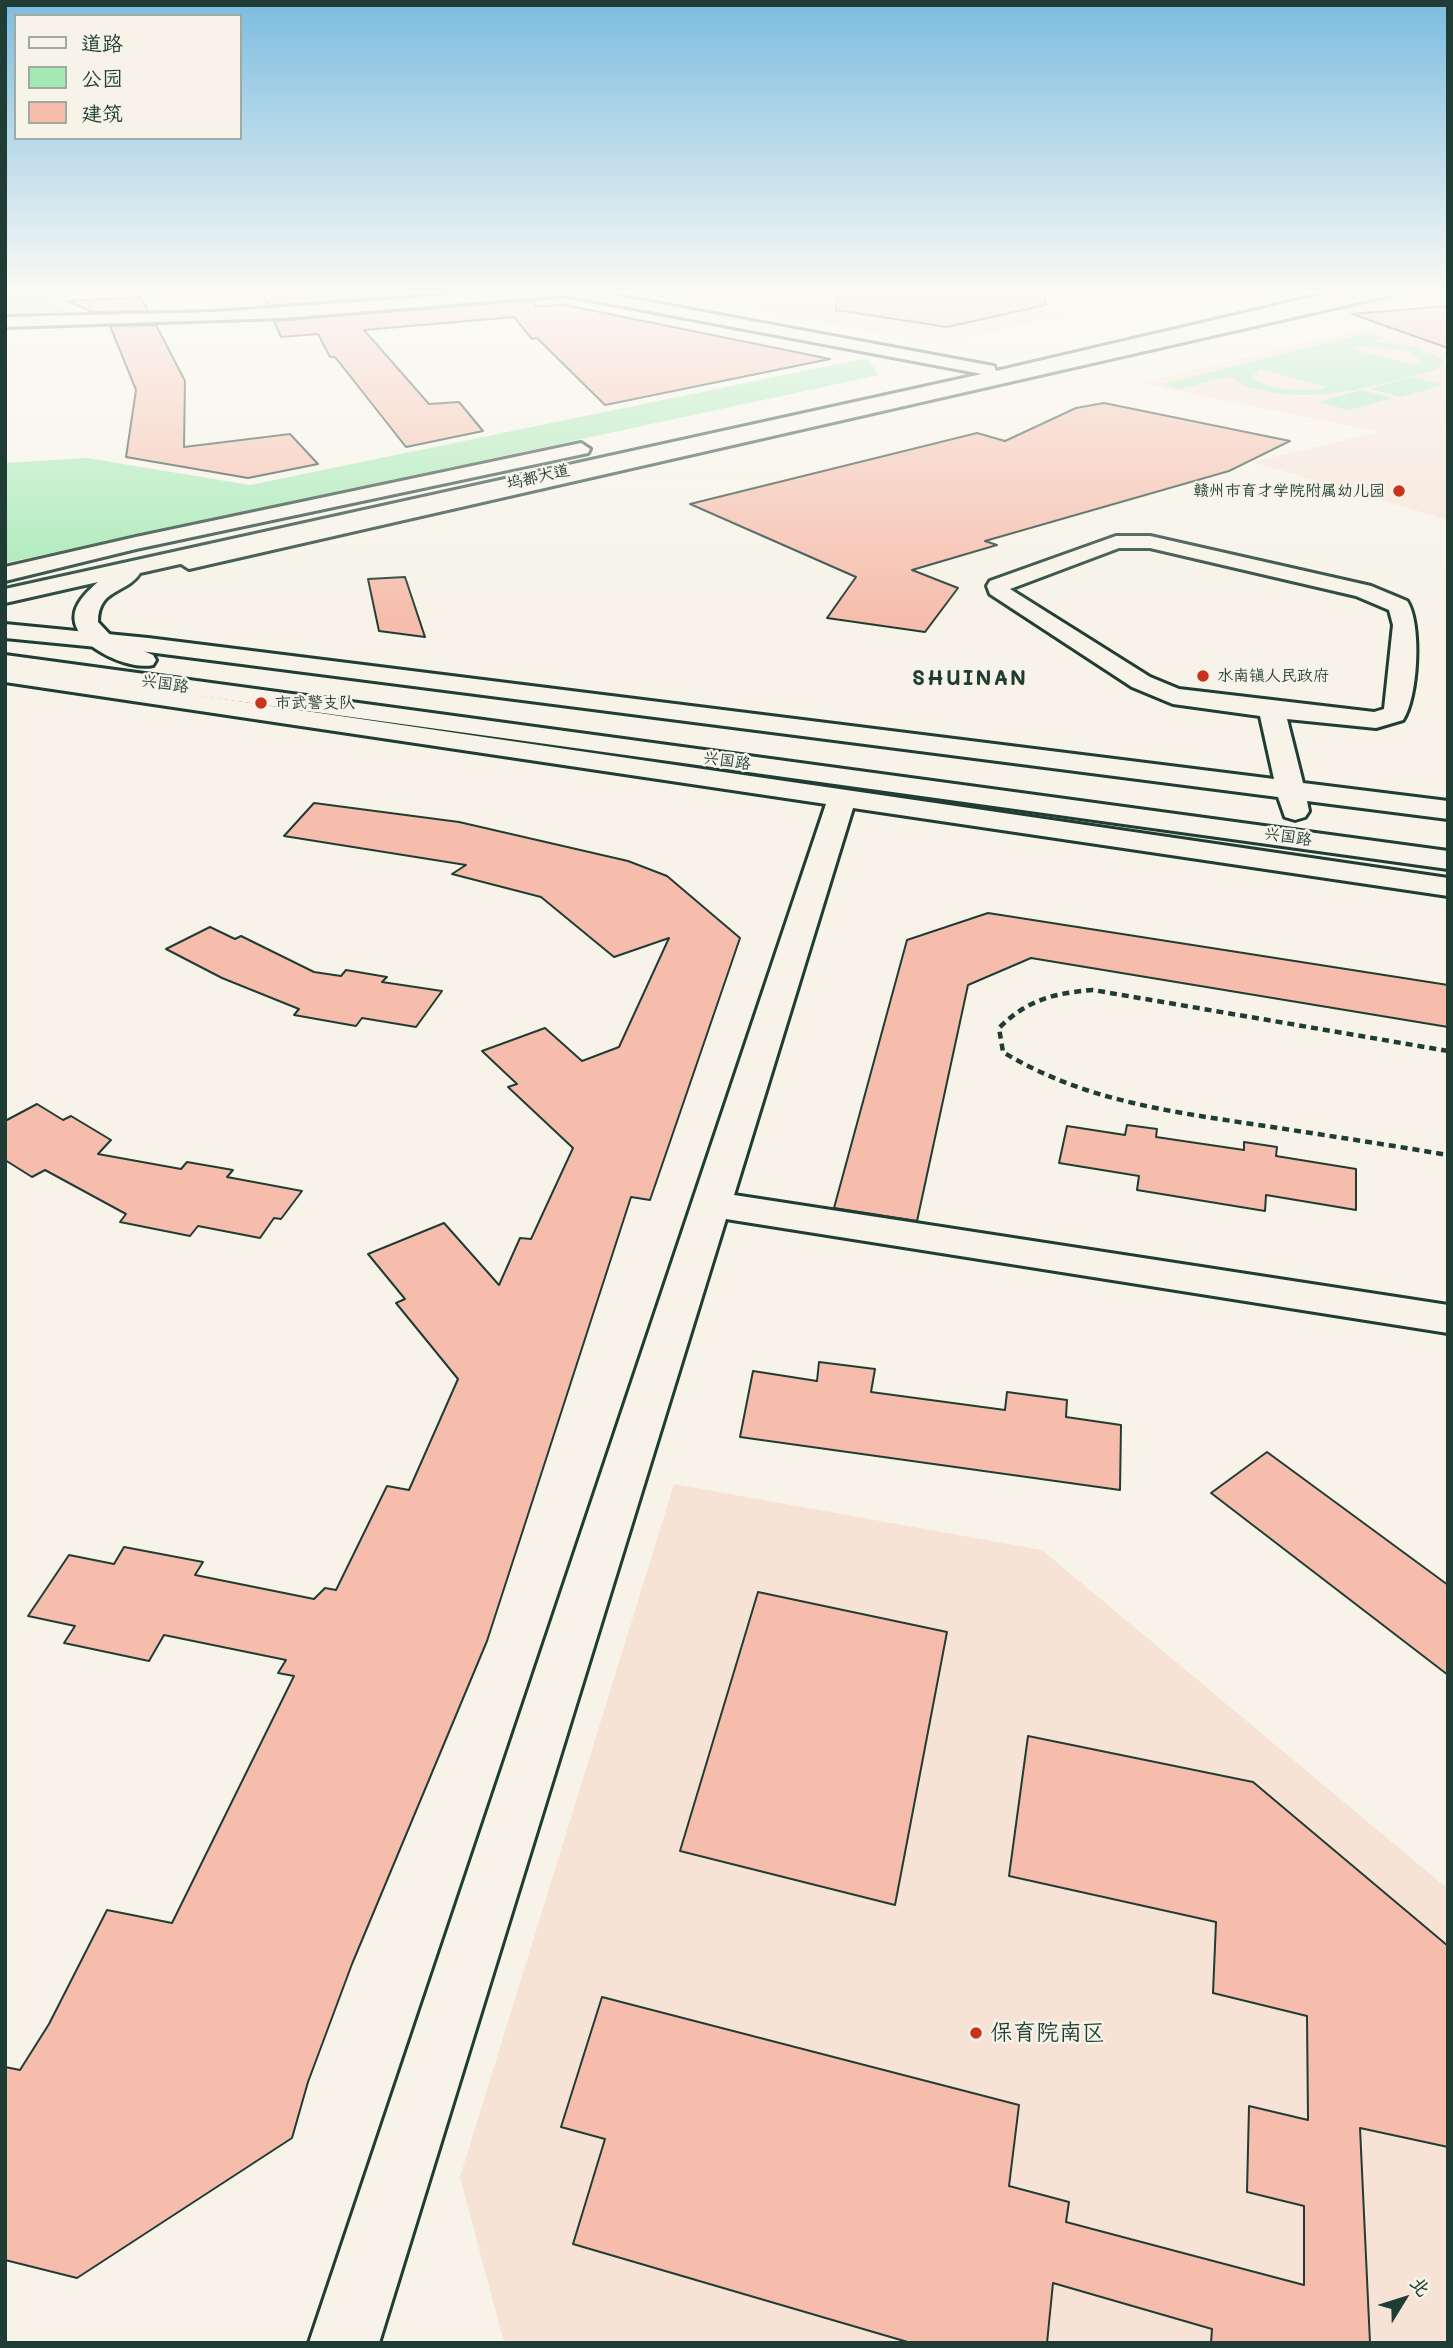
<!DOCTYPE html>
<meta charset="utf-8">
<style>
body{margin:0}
#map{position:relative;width:1453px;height:2348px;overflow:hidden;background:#f7f3e8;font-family:Mali,"LXGW WenKai TC",sans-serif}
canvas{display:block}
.frame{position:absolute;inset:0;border:7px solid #1f3d34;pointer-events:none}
.legend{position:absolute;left:14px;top:14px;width:228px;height:126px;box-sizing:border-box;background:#f7f3e8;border:2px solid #a1aaa0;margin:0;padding:9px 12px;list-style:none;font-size:21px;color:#1f3d34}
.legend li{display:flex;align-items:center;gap:14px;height:35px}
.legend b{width:35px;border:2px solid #a1aaa0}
.north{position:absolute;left:1369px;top:2264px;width:70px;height:70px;-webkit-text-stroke:5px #f7f3e8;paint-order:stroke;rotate:52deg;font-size:19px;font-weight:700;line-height:28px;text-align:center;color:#1f3d34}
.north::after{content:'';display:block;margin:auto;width:24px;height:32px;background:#1f3d34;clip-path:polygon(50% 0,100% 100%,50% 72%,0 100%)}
</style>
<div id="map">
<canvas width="1453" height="2348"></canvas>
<div class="frame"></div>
<ul class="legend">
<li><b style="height:9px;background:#f7f3e8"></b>道路</li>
<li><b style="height:19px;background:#a4e9b4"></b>公园</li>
<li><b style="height:19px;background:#f6bdac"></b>建筑</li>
</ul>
<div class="north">北</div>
</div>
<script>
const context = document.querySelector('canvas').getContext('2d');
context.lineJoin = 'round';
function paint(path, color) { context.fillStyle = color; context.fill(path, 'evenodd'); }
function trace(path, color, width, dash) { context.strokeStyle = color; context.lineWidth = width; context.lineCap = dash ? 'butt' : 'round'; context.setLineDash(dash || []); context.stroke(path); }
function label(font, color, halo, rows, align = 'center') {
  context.font = font + ' Mali,"LXGW WenKai TC",sans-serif'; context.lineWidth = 5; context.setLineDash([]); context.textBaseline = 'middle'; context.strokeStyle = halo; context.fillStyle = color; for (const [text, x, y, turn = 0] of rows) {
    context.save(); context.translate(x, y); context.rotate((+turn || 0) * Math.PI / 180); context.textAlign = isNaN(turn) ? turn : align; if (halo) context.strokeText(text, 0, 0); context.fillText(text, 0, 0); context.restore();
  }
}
const built = new Path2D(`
 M833,291h152l86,23 -132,29 -199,-35z
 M1448,292v228l-195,-58 126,-30 -240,-49 239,-57 -49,-20 74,-11z
 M674,1484l368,66 406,339v454h-940l-5,-4 -43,-162z`);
const green = new Path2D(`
 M5,291h26l36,20 -62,1z
 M1367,333l17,5 -10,3 41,6 28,12v6l-8,5c-57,15 -111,33 -171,21 -11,-3 -26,-5 -33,-15l-52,13 -16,-5zM1362,346l46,5 14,10 -7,4 -67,-17zM1260,369l66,18v1c-21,4 -57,4 -74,-12z
 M867,358l12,17 -874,188v-100l82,-5 163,27z
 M1412,377l31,8 -41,12 -32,-8z
 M1362,390l31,8 -44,12 -31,-8z`);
const building = new Path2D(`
 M286,291h186l-204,15 -6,-14z
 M837,291h207l2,14 -99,22 -111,-17z
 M141,297l7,14 -56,1 -24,-11z
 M534,300l1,6 30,-1 265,54 -225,46 -68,-67 -5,1 -18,-22 -150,13 65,74 30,-2 24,29 -77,16 -71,-90h-5l-12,-23 -37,3 -7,-16z
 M1448,306v42l-96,-34z
 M156,325l29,56 -1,66 106,-13 28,30 -70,14 -122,-21 10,-67 -26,-64z
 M1104,403l186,38 -61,30 -244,70 12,4 -85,25 46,18 -33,44 -98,-14 29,-41 -166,-73 287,-71 28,8 71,-33z
 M405,577l20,60 -46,-6 -11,-52z
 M314,803l145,19 169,39 39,15 73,62 -90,262 -19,-3 -144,444 -135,323 -44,118 -16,56 -215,140 -72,-18v-193l15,3 29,-46 58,-114 65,13 122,-247 -16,-3 8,-13 -122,-25 -15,26 -85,-18 11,-17 -47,-10 41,-61 45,9 10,-17 79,15 -8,13 119,24 11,-11 11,2 51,-104 22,4 49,-111 -62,-76 9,-4 -37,-45 76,-31 55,62 21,-47 11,1 42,-91 -65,-61 9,-3 -35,-33 63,-23 37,33 37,-14 50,-109 -55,19 -73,-60 -89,-23 14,-9 -182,-29z
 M988,913l460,72v42l-417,-69 -63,27 -51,236 -83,-13 73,-268z
 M210,927l25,12 6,-3 73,36 27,4 5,-6 41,7 -5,5 60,9 -26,36 -54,-9 -6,8 -62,-11 5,-6 -77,-31 -56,-29z
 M37,1104l26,16 8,-4 40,24 -13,14 83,15 6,-7 46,8 -6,7 75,14 -21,28 -7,-1 -14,20 -62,-12 -8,10 -70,-14 6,-8 -81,-44 -13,7 -27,-17v-39z
 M1127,1125l30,4 -1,8 88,13v-8l33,5 -1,9 80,13v41l-90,-15 -1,16 -128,-21 2,-14 -80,-13 8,-37 58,9z
 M819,1362l56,7 -4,23 134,18 2,-18 60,8 -1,17 55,8 -1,65 -380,-53 13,-66 64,10z
 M1267,1452l181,133v90l-237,-182z
 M758,1592l189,40 -52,273 -215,-54z
 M1028,1736l225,46 195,164v201l-88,-19 10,215h-159l1,-14 -159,-46 -6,60h-136l-338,-99 32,-105 -44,-12 41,-130 417,108 -10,81 60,16 -3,20 238,63v-79l-57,-14 2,-86 59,14 -1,-104 -94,-23 3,-71 -207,-46z`);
const path = new Path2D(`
 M1448,1051l-355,-61c-39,3 -66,10 -94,38l4,24c77,47 162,59 249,72 66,10 131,20 196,31`);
const minor = new Path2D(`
 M1371,291h27l-7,4 -1202,274 -11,-7 11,-7z
 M581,443l9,6 -2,4 -452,96 -131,32v-14l131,-30z
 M1116,536h34l221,50 36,15c15,22 11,97 -4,119l-27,8 -89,-9 16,64 145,18v18l-141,-18 2,10 -4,6 -10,3 -10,-3 -7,-20 -1130,-145 -143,-14v-14l143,14 1126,141 -14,-63 -87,-12 -41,-17 -142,-93 -3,-8 3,-5zM1119,548h31l206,48 33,14 4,15 -9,84 -10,3 -195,-23 -29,-12 -140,-88z
 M5,667l1443,211v18l-595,-88 -119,387 714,110v28l-722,-114 -347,1124h-70l517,-1539 -821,-122z`);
const major = new Path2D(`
 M511,291h80l397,74 6,1 2,5 342,-80h26l-332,82 -892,200c-13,21 -42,15 -42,49l15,16 40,17 3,5 -3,5c-25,6 -85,-21 -78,-53 3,-12 14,-22 23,-30l-93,21v-14l977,-215 -418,-79 -281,23 -278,9v-10l209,-5z
 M5,655l1443,196v18l-1443,-200z`);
const markers = [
 [1399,491,7,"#c8321e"],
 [1203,676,7,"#c8321e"],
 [261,703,7,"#c8321e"],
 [976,2033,7,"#c8321e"]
];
const farStreetnames = [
 ["坞都大道",538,477,-13],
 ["兴国路",165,684,8],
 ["兴国路",727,761,8],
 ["兴国路",1288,837,8]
];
const farPoinames = [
 ["赣州市育才学院附属幼儿园",1385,491,"right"],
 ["水南镇人民政府",1217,676],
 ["市武警支队",275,703]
];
const farDistrictnames = [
 ["SHUINAN",970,679]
];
const nearPoinames = [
 ["保育院南区",990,2033]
];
paint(built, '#f7e3d6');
paint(green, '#a4e9b4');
paint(building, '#f6bdac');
trace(building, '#1f3d34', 2);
trace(minor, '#1f3d34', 6);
trace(major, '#1f3d34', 6);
trace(path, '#1f3d34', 4.5, [7, 5]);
paint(minor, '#f7f3e8');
paint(major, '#f7f3e8');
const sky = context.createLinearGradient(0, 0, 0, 620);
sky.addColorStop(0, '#7bbce0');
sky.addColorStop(0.47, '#fbfaf5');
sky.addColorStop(1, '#fbfaf500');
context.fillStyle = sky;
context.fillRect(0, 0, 1453, 620);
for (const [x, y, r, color] of markers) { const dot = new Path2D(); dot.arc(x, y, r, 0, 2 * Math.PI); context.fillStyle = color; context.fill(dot); trace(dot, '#f7f3e8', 2.5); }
label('16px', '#1f3d34', '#f7f3e8', farStreetnames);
label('16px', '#1f3d34', '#f7f3e8', farPoinames, 'left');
context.letterSpacing = '2px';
label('bold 21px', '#1f3d34', '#f7f3e8', farDistrictnames);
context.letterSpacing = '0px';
label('23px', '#1f3d34', '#f7f3e8', nearPoinames, 'left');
</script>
